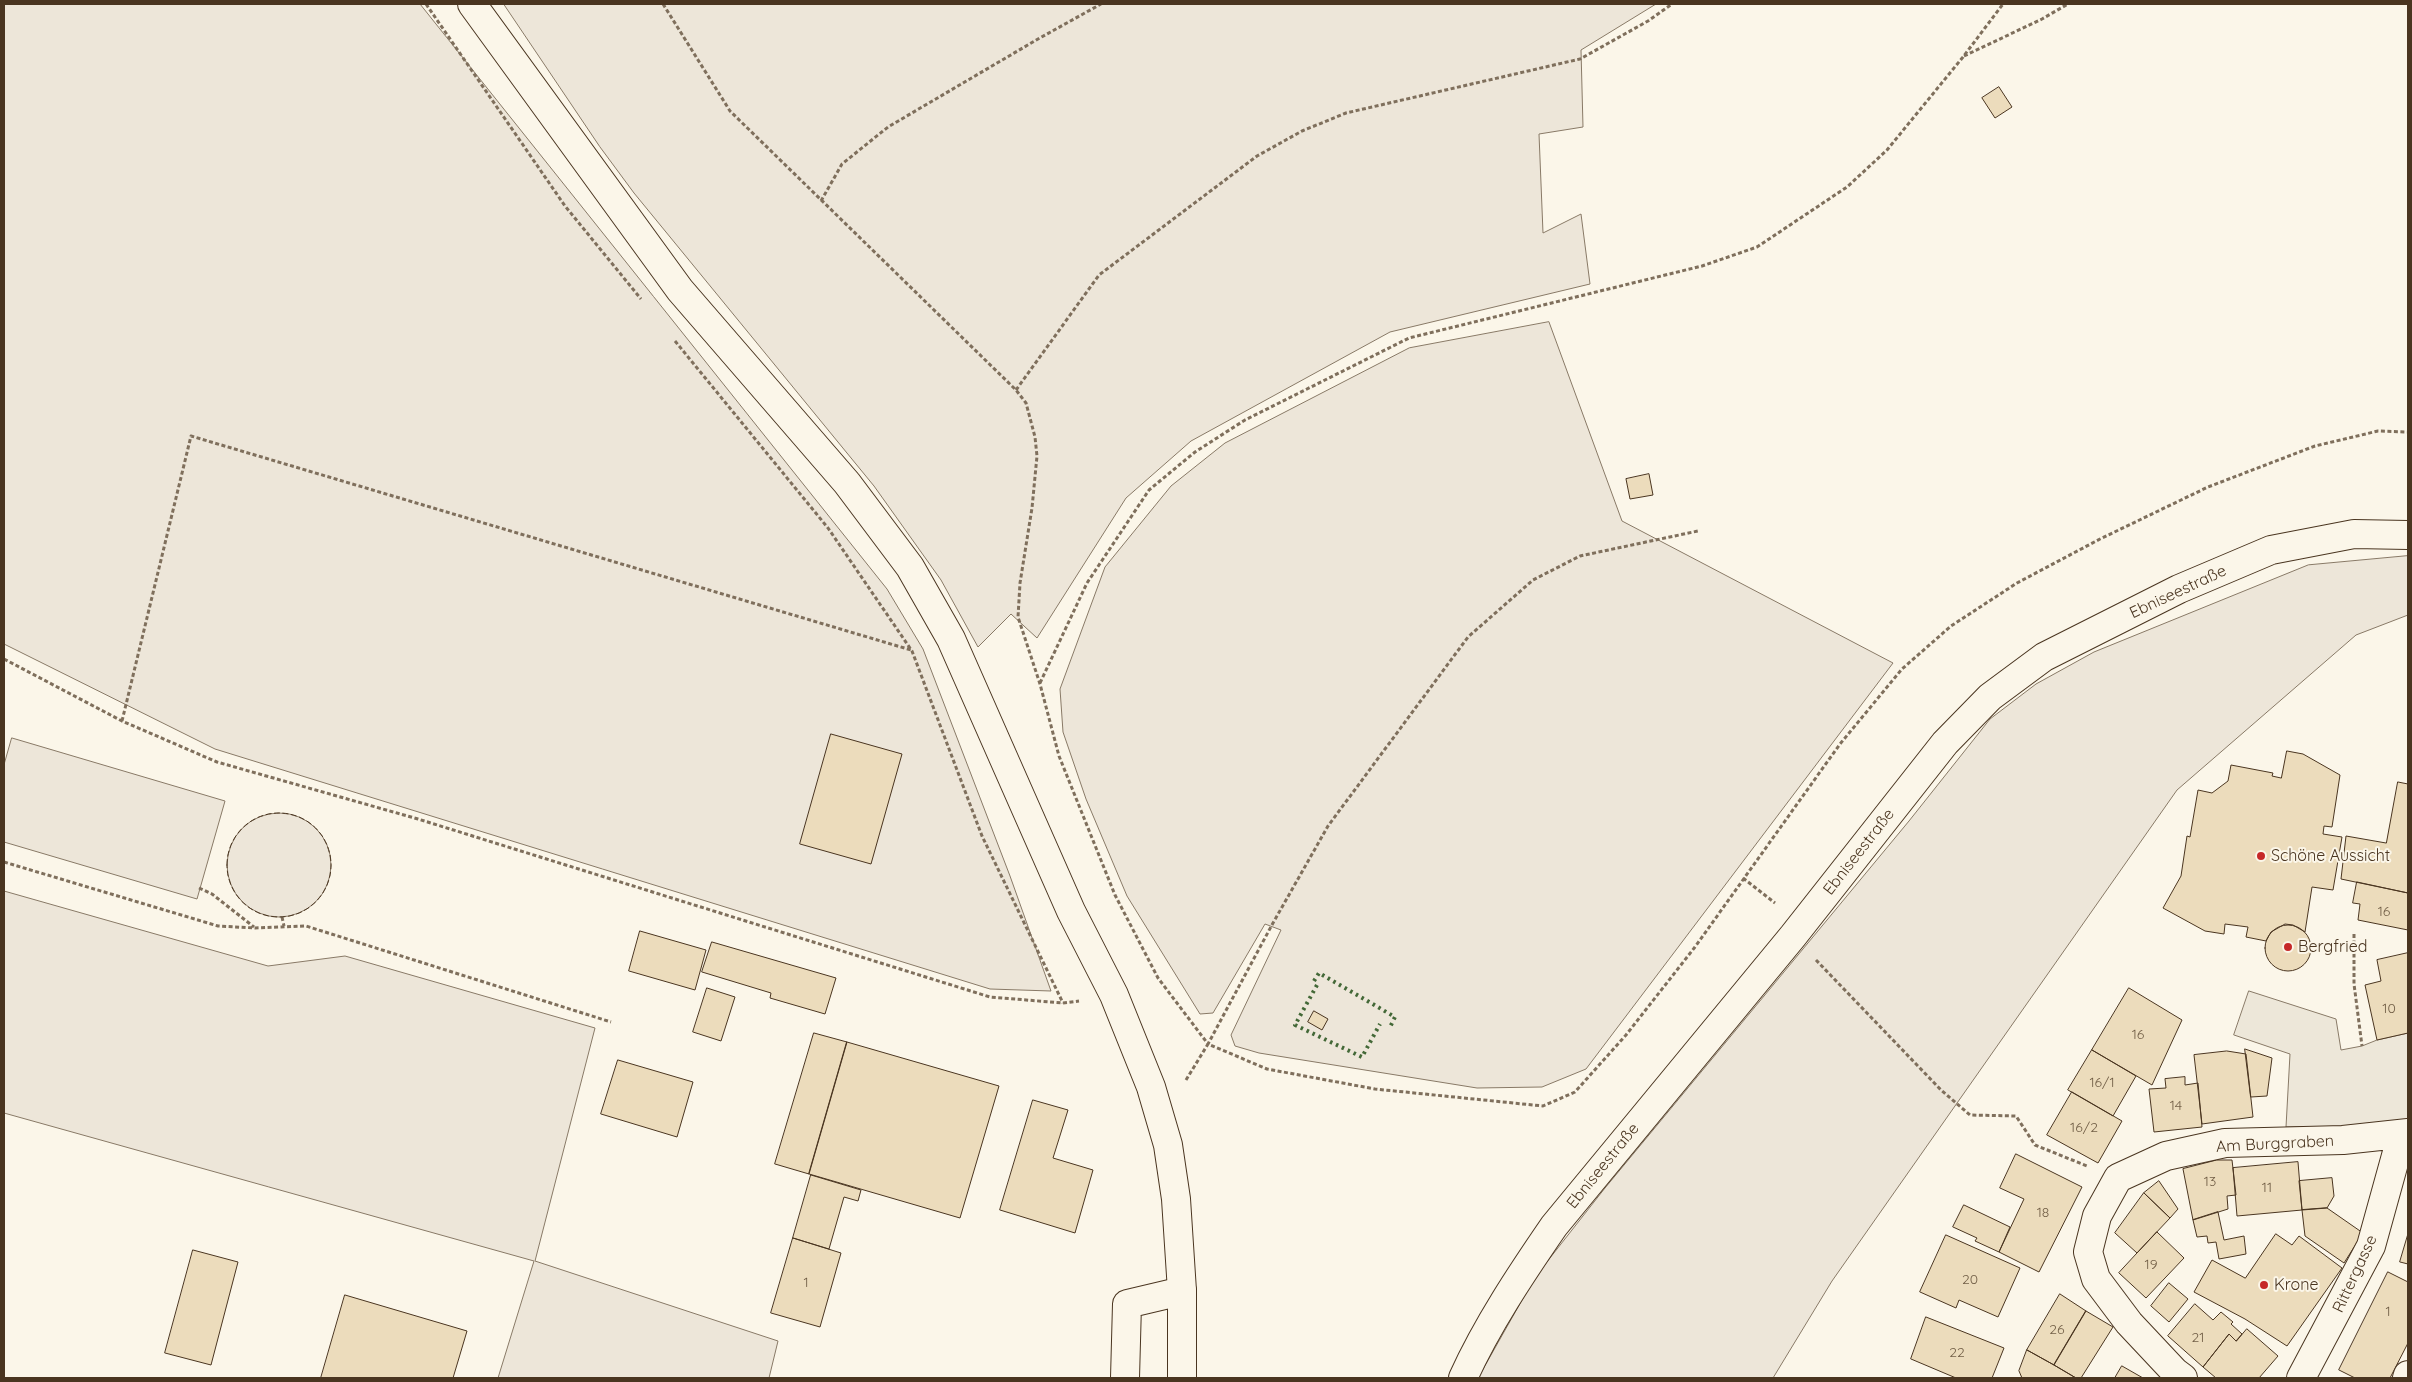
<!DOCTYPE html>
<meta charset="utf-8">
<style>
body{margin:0}
#map{position:relative;width:2412px;height:1382px;overflow:hidden;background:#fbf6e9;font-family:Quicksand,sans-serif}
canvas{display:block}
.frame{position:absolute;inset:0;border:5px solid #4a3520;pointer-events:none}
</style>
<div id="map">
<canvas width="2412" height="1382"></canvas>
<div class="frame"></div>
</div>
<script>
const context = document.querySelector('canvas').getContext('2d');
context.lineJoin = 'round';
function paint(path, color) { context.fillStyle = color; context.fill(path, 'evenodd'); }
function trace(path, color, width, dash) { context.strokeStyle = color; context.lineWidth = width; context.lineCap = dash ? 'butt' : 'round'; context.setLineDash(dash || []); context.stroke(path); }
function label(font, color, halo, rows, align = 'center') {
  context.font = font + ' Quicksand,sans-serif'; context.lineWidth = 4; context.setLineDash([]); context.textBaseline = 'middle'; context.strokeStyle = halo; context.fillStyle = color; for (const [text, x, y, turn = 0] of rows) {
    context.save(); context.translate(x, y); context.rotate((+turn || 0) * Math.PI / 180); context.textAlign = isNaN(turn) ? turn : align; if (halo) context.strokeText(text, 0, 0); context.fillText(text, 0, 0); context.restore();
  }
}
const green = new Path2D(`
 M4,4h416l467,585 36,60 87,227 41,115 -61,-2 -775,-240 -211,-105z
 M504,4h1152l-75,46 2,77 -44,7 4,99 38,-19 9,70 -200,48 -199,109 -65,57 -89,140 -26,-24 -33,33 -37,-67 -67,-94 -240,-293 -34,-46z
 M1549,322l73,199 271,142 -307,406 -44,18 -65,1 -218,-35 -24,-7 -4,-11 50,-105 -16,-6 -52,89 -13,1 -73,-118 -41,-97 -23,-67 -3,-43 45,-122 66,-81 54,-43 184,-95z
 M2408,556v59l-52,20 -179,155 -345,491 -59,97h-295l57,-101 70,-89 304,-367 81,-102 46,-35 58,-32 214,-87z
 M12,738l213,63 -28,98 -193,-57v-77z
 M227 865a52 52 0 1 1 104 0a52 52 0 1 1-104 0Z
 M4,891l264,75 77,-10 250,72 -60,233 243,80 -9,37h-271l36,-117 -530,-148z`);
const parking = new Path2D(`
 M2249,991l87,28 5,31 21,-4 15,-6 31,-7v86l-42,7 -80,1 4,-73 -56,-19z`);
const building = new Path2D(`
 M1999,87l13,20 -17,11 -13,-20z
 M1649,474l4,21 -23,4 -4,-20z
 M831,734l71,20 -31,110 -71,-20z
 M2287,751l16,3 37,21 -8,52 -8,-1 -1,8 19,3 -9,53 -21,-3 -7,45 -12,-7 -8,-1 -14,8 -5,9 -20,-4 2,-10 -23,-3 -1,10 -19,-3 -42,-23 18,-32 6,-40 3,1 8,-47 14,3 16,-12 3,-16 42,8 -1,3 9,2z
 M2398,782l10,2v109l-67,-14 5,-43 40,7z
 M2357,882l51,11v37l-50,-10 2,-16 -7,-1z
 M2265 948a23 23 0 1 1 46 0a23 23 0 1 1-46 0Z
 M640,931l66,19 -11,40 -66,-19z
 M712,942l124,36 -11,36 -55,-16 1,-5 -69,-21z
 M2408,953v80l-31,7 -12,-55 16,-4 -4,-21z
 M707,988l28,9 -14,44 -28,-9z
 M2129,988l53,32 -30,65 -60,-35z
 M1314,1011l14,8 -6,11 -14,-8z
 M814,1033l33,9 -38,132 -34,-10z
 M847,1042l152,44 -39,132 -151,-44z
 M2245,1049l27,9 -5,38 -16,1z
 M2092,1050l44,26 -23,40 -45,-26z
 M2227,1051l19,3 7,63 -51,7 -8,-69z
 M618,1060l75,22 -16,55 -76,-23z
 M2185,1077v8l13,-2 4,44 -48,5 -5,-43 17,-1 -1,-9z
 M2072,1092l50,29 -24,42 -51,-28z
 M1033,1100l35,10 -15,48 40,12 -18,63 -75,-23z
 M2016,1154l66,33 -43,85 -40,-20 25,-53 -24,-11z
 M2217,1160h15l4,35 -9,1 1,13 -35,11 -10,-51z
 M2298,1162l4,48 -65,6 -4,-48z
 M811,1175l50,15 -3,11 -14,-4 -15,52 -36,-11z
 M2332,1178l2,18 -7,12 -25,2 -3,-29z
 M2159,1181l19,28 -8,9 -26,-25z
 M2144,1193l26,25 -33,35 -22,-20z
 M1964,1205l46,22 -11,25 -24,-11 2,-3 -24,-11z
 M2327,1208l36,25 -19,30 -39,-27 -3,-26z
 M2218,1212l6,28 20,-4 2,18 -27,5 -3,-17 -8,1 -1,-7 -10,1 -4,-17z
 M2157,1232l27,26 -38,40 -27,-25z
 M2276,1234l16,11 7,-9 43,32 -55,78 -42,-27 -51,-27 18,-32 33,18z
 M2408,1234v30l-8,-2z
 M1946,1235l74,33 -22,49 -39,-17 -3,8 -36,-16z
 M793,1238l48,15 -21,74 -49,-14z
 M193,1250l45,12 -27,103 -46,-12z
 M2388,1272l20,10v61l-18,35h-35l-16,-8z
 M2169,1283l19,16 -19,23 -18,-16z
 M2060,1294l26,17 -32,54 -27,-15z
 M345,1295l122,36 -14,47h-132z
 M2195,1304l18,16 8,-8 12,10 -2,2 11,10 -6,7 -7,-7 -26,33 -35,-31z
 M2086,1311l27,16 -32,51h-5l-22,-13z
 M1926,1317l78,31 -12,30h-36l-45,-19z
 M2247,1329l31,27 -19,22h-43l-13,-11 26,-33 7,7z
 M2027,1350l27,15 22,13h-54l-3,-7z
 M2122,1366l21,12h-28z`);
const path = new Path2D(`
 M426,4l139,202 76,93
 M663,4l67,107 286,279 10,13 9,34 2,19 -5,52 -12,75 -2,34 22,67 19,72 56,139 43,83 50,66 65,-121 55,-97 140,-189 65,-57 47,-24 118,-25
 M1964,56l78,-37 26,-15
 M821,201l21,-37 46,-37 150,-88 63,-35
 M675,341l153,187 84,123 70,185 81,167
 M1016,390l83,-115 158,-119 45,-25 44,-18 234,-54 68,-38 24,-17
 M4,659l118,62 95,41 201,57 572,178 73,6 16,-2
 M1040,683l47,-100 62,-93 46,-38 50,-32 164,-82 293,-72 55,-19 90,-60 40,-37 76,-93 40,-53
 M122,721l69,-285 720,214
 M4,862l214,64 37,2 51,-2 305,96
 M1743,878l32,25
 M199,888l13,6 42,33
 M282,917l2,9
 M2354,934v50l8,62
 M1816,960l125,130 29,25 46,1 19,29 52,21
 M1186,1080l22,-36 59,25 108,20 168,17 32,-14 51,-57 69,-88 145,-203 62,-75 49,-43 66,-43 83,-44 108,-52 107,-41 63,-15 30,1`);
const minor = new Path2D(`
 M1125,1378l2,-74 55,-13
 M2183,1378l-8,-6 -46,-49 -33,-44 -8,-27 9,-36 21,-38 48,-22 59,-13 118,-3 65,-7
 M2301,1378l70,-132 31,-112
 M2407,1378l1,-3`);
const tertiary = new Path2D(`
 M472,4l208,286 167,193 63,84 41,72 120,272 43,84 37,92 17,58 8,54 6,92v87
 M1463,1378c24,-53 58,-104 91,-152l239,-290 152,-193 45,-46 54,-40 135,-68 92,-39 83,-16 54,1`);
const hedge = new Path2D(`
 M1314,981l5,-8 76,44 -5,10
 M1317,985l-22,40 67,32 18,-33`);
const fence = new Path2D(`
 M227 865a52 52 0 1 1 104 0a52 52 0 1 1-104 0Z`);
const markers = [
 [2261,856,5,"#c62828"],
 [2288,947,5,"#c62828"],
 [2264,1285,5,"#c62828"]
];
const numberNames = [
 ["16",2384,912],
 ["10",2389,1009],
 ["16",2138,1035],
 ["16/1",2102,1083],
 ["14",2176,1106],
 ["16/2",2084,1128],
 ["13",2210,1182],
 ["11",2267,1188],
 ["18",2043,1213],
 ["19",2151,1265],
 ["20",1970,1280],
 ["1",806,1283],
 ["1",2388,1312],
 ["26",2057,1330],
 ["21",2198,1338],
 ["22",1957,1353]
];
const streetNames = [
 ["Ebniseestraße",2178,592,-25],
 ["Ebniseestraße",1859,852,-52],
 ["Am Burggraben",2275,1144,-3],
 ["Ebniseestraße",1603,1166,-51],
 ["Rittergasse",2355,1274,-65]
];
const poiNames = [
 ["Schöne Aussicht",2271,856],
 ["Bergfried",2298,947],
 ["Krone",2274,1285]
];
paint(green, '#ede6d9');
trace(green, '#887966', 1);
paint(parking, '#ede7d9');
trace(parking, '#887966', 1);
paint(building, '#ecdcbc');
trace(building, '#4a3520', 1);
trace(minor, '#4a3520', 30);
trace(tertiary, '#4a3520', 30);
trace(path, '#7f6f5c', 3, [4, 2.5]);
trace(minor, '#fbf6e9', 28);
trace(tertiary, '#fbf6e9', 28);
trace(hedge, '#436837', 4, [2.5, 4]);
trace(fence, '#4a3520', 1, [6, 2.5]);
for (const [x, y, r, color] of markers) { const dot = new Path2D(); dot.arc(x, y, r, 0, 2 * Math.PI); context.fillStyle = color; context.fill(dot); trace(dot, '#fbf6e9', 2); }
label('14px', '#725f47', null, numberNames);
label('16px', '#4a3520', '#fbf6e9', streetNames);
label('16px', '#4a3520', '#fbf6e9', poiNames, 'left');
</script>
